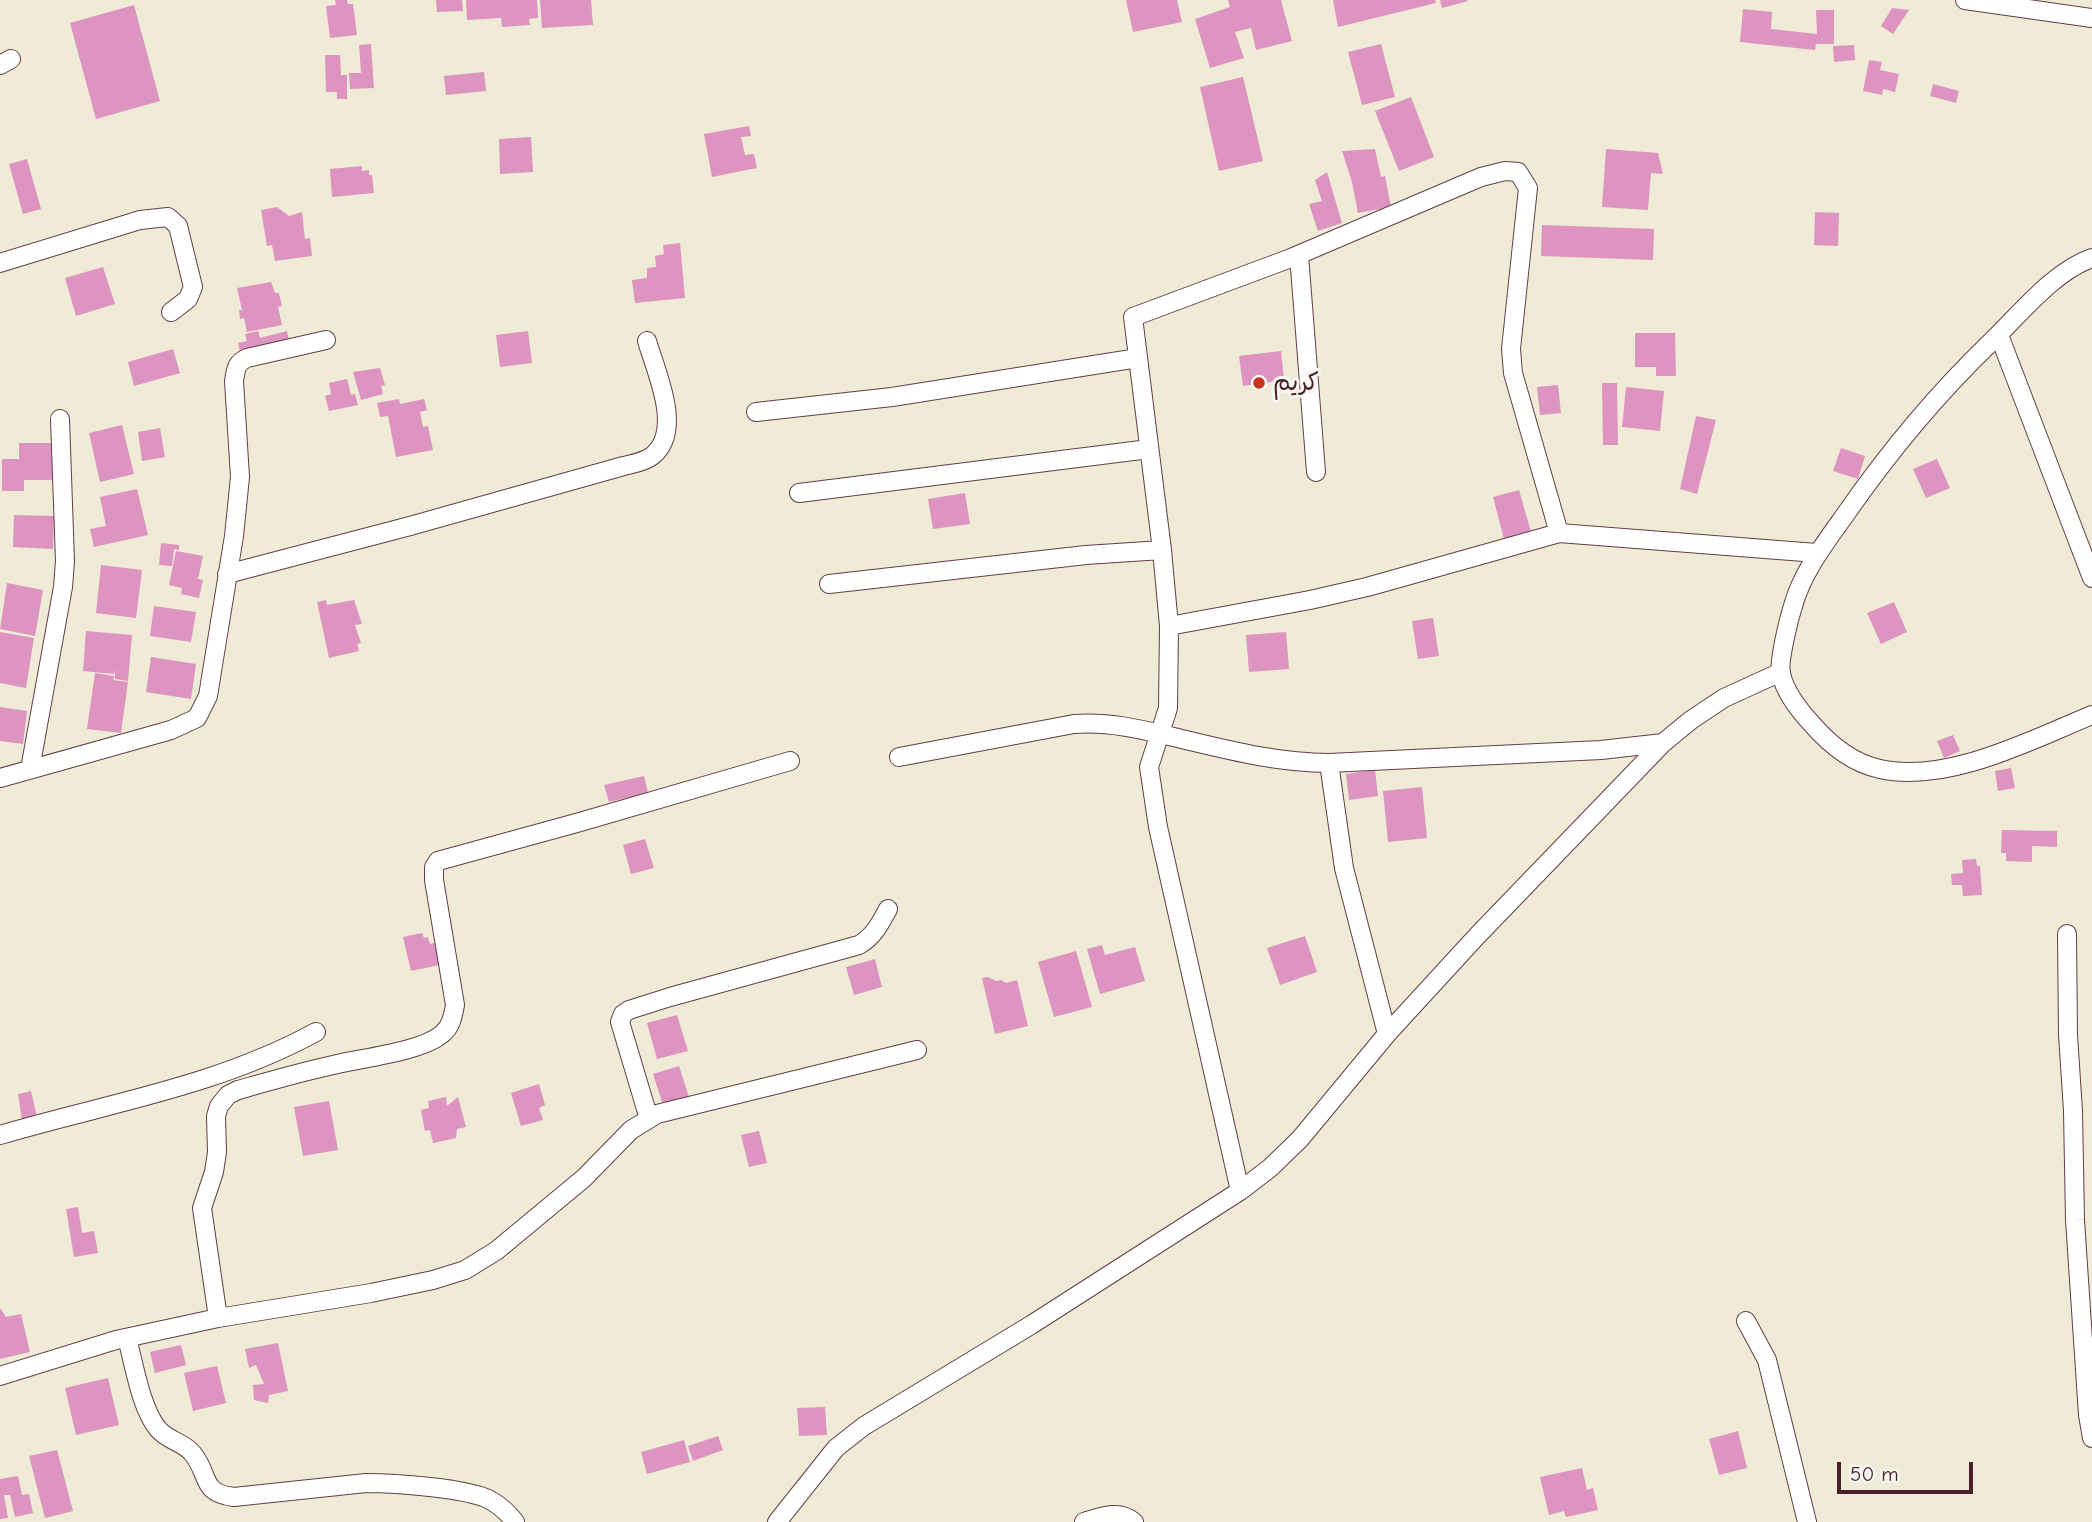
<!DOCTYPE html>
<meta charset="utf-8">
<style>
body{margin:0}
#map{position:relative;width:2092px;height:1522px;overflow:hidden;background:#efebd6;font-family:"Comic Neue",sans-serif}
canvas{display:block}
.scale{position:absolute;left:1837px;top:1462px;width:136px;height:32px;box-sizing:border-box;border:4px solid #4a1f2b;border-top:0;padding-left:9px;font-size:21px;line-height:24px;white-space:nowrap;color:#4a1f2b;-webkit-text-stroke:5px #f6f6f2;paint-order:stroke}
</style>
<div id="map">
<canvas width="2092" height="1522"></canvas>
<div class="scale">50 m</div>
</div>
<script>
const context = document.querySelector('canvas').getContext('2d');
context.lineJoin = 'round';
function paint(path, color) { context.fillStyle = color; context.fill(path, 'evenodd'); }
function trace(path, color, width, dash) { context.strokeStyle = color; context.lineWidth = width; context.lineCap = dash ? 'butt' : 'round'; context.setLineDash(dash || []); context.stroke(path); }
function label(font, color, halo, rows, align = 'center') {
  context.font = font + ' "Comic Neue","Playpen Sans Arabic",sans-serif'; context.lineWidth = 6; context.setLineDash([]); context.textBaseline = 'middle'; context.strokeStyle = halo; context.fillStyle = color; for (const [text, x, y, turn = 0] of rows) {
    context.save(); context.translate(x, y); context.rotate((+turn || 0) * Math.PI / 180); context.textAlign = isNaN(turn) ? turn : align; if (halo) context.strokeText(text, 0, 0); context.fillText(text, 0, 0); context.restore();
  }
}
const building = new Path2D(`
 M335,0h12l1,4h5l4,31 -27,3 -4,-32 10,-1z
 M436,0h26l1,11 -26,1z
 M466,0h71l1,18 -9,1 1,6 -28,2 -1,-9 -34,2z
 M540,0h51l2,25 -51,3z
 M1126,0h51l5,22 -49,10z
 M1228,0h53l11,41 -36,9 -5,-22 -16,4 9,26 -34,10 -15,-49 35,-12z
 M1333,0h102l1,3 -98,24z
 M1440,0h27l1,1 -26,7z
 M134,5l26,96 -64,18 -26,-96z
 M1892,8l17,2 -16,24 -12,-8z
 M1743,9l29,3 -1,17 46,5 -1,-24h18v34h-18l-1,6 -75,-8z
 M371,44l3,44 -24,1 -1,-16h12l-2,-28z
 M1381,44l14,53 -33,8 -14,-53z
 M1854,45l1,15 -21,2 -1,-16z
 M325,55h15l1,20h6v24h-10v-7h-11z
 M1869,60l13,2 -2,8 19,4 -4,18 -12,-3 -1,6 -19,-4z
 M484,72l2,19 -40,4 -2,-19z
 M1243,77l20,84 -44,10 -19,-84z
 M1933,84l26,7 -3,12 -26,-7z
 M1411,97l23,60 -35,14 -24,-60z
 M749,126l2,10 -10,1 4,18 9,-1 3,14 -45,9 -8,-43z
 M531,137l2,35 -33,2 -1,-35z
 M1375,149l6,28 4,-1 6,31 -33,6 -6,-31 -10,-31z
 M1606,149l52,4 5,21 -12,-1 -3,37 -46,-3z
 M27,159l14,50 -18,5 -14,-50z
 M362,166v5l7,-1v5h3l2,18 -42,4 -2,-28z
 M1327,172l15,51 -24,8 -9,-27 13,-3 -7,-21z
 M277,207l12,9 13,-4 3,27 5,-1 2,18 -37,5 -3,-16 -5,1 -6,-36z
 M1815,212l24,1 -1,33 -24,-1z
 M1542,225l112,4 -1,31 -112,-4z
 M680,243l5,55 -50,5 -3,-23 15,-2v-10l9,-1 -1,-11 9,-2 -1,-9z
 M103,267l12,37 -39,12 -11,-38z
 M271,282l4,11h4l3,13 -4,1 4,18 -35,7 -3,-14 -4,1 -1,-9h3l-5,-22z
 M258,331l2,7 27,-7 3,13 -49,12 -3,-13 9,-2 -2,-7z
 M528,331l4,32 -32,4 -4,-32z
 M1635,333h40l1,43h-20v-9h-21z
 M173,349l7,24 -46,13 -6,-24z
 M1281,351l3,29 -41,6 -4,-30z
 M380,368l5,17 -4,1 2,8 -22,6 -8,-28z
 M347,379l4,16 4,-1 3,11 -29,6 -4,-15 6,-2 -2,-11z
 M1602,383h15l1,62h-15z
 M1558,385l3,28 -21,2 -3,-28z
 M1626,387l38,4 -4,40 -38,-4z
 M399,399l1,5 24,-5 3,11 -7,2 3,15 5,-1 5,24 -37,7 -8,-41 -8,1 -3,-14z
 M1696,416l20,4 -19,74 -17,-5z
 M122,425l12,49 -34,8 -11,-49z
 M160,428l5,29 -23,4 -4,-29z
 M19,443h35v37h-30v11h-22v-32h17z
 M1841,448l24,8 -7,23 -25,-8z
 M1937,459l13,29 -24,10 -13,-29z
 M137,489l11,46 -54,12 -4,-18 16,-3 -6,-29z
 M1519,490l12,42 -27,7 -11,-42z
 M965,493l5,31 -37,5 -5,-30z
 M14,515l40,1 -1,33 -40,-2z
 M161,543l18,2v5l-5,-1 -2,17 -13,-1z
 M176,551l27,5 -5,23 5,1 -4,18 -18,-4 1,-6 -13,-3z
 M101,565l41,5 -6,48 -40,-5z
 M7,583l36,7 -8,46 -35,-7z
 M326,600l1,5 27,-5 8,24 -7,1 6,18 -4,1 2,7 -30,7 -12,-56z
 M1894,602l13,30 -26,12 -14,-31z
 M154,606l42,6 -5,30 -41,-6z
 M1433,618l6,38 -21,3 -6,-38z
 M86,631l46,4 -4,46 -13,-2v-10l-1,5 -31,-3z
 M0,632l34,6 -8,50 -26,-5z
 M1286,632l3,37 -40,3 -3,-37z
 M151,657l45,7 -5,35 -45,-7z
 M95,673l19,3 -1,4 15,2 -7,51 -34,-4z
 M0,707l27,4 -4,33 -23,-3z
 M1953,735l7,16 -16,7 -7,-17z
 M2011,768l4,20 -17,3 -3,-20z
 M1375,770l3,26 -29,4 -3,-26z
 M644,776l4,17 -39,9 -5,-17z
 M1422,787l5,51 -39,4 -5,-51z
 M2002,830l55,1v16l-25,-1v16l-26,-1v-8h-5z
 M645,839l9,29 -23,6 -8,-29z
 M1976,859l1,7h3l2,29 -19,1 -1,-11h-10l-1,-11 12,-1 -1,-13z
 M422,933l2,5 4,-1 2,7 5,-1 5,22 -29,6 -8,-34z
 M1305,936l12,36 -37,13 -13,-37z
 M1102,945l3,10 30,-8 10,34 -45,13 -13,-45z
 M1076,951l16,56 -38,10 -16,-55z
 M875,959l7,28 -28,8 -8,-28z
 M988,977l8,4 5,-1 5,3 11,-3 11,46 -33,8 -13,-56z
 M677,1015l11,36 -31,8 -10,-36z
 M679,1066l10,31 -26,8 -10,-31z
 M539,1084l6,21 -6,3 4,12 -22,6 -10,-33z
 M31,1091l6,26 -15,3 -4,-26z
 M446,1097l1,9 11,-9 8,30 -9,2 -1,9 -23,5 -3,-13 -5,1 -4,-21 8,-2 -1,-7z
 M329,1101l9,49 -35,6 -9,-49z
 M759,1131l8,32 -18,4 -8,-32z
 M78,1207l4,26 12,-2 4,22 -24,4 -8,-48z
 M0,1308l6,9 15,-3 9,38 -30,7z
 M278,1343l10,48 -19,4 -1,8 -14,-3 -1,-15 11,-1 -8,-19 -7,3 -4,-19z
 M181,1345l5,20 -31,8 -5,-21z
 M217,1366l9,37 -33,8 -9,-38z
 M108,1378l11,47 -43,10 -11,-47z
 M825,1407l2,28 -28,1 -2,-28z
 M1738,1431l9,37 -28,7 -10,-36z
 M718,1436l5,14 -30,11 -5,-15z
 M684,1440l6,22 -43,12 -6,-22z
 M57,1450l16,61 -28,7 -16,-62z
 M1582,1468l5,22 6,-2 5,22 -32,7 -2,-6 -15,4 -9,-38z
 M18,1476l4,19 7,-1 4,19 -18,4 -5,-22h-6l4,23 -8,1v-40z`);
const minor = new Path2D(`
 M1965,0l127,18
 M0,65l11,-6
 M1299,255l17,217
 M2092,258c-38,13 -72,56 -101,84 -54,52 -103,111 -146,173 -20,28 -43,58 -52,91 -4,13 -15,56 -12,68 4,17 18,36 30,49 18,21 41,40 69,46 67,15 151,-29 212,-54
 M0,263l140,-43 28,-3 10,9 15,61 -5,12 -17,13
 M1999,335l93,243
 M756,412l136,-15 246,-39
 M799,493l350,-44
 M227,574l183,-48 210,-59c10,-3 23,-4 32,-11 32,-25 4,-84 -5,-115
 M829,584l257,-29 76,-5
 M1169,626l141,-26 57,-13 192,-54 258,20
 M899,757l175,-33c41,-3 77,8 116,17 46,11 92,22 139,22l15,105 43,166
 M1329,763l272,-13 62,-7
 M30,769l33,-182 2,-26 -5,-142
 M0,778l171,-48 26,-12 11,-22 26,-160 6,-59 -6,-96c2,-12 2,-18 13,-23l79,-18
 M2067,934l1,101 5,76 2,109 13,195 4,23
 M649,1119l-29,-97 3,-8 6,-4 41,-13 189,-52c15,-9 21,-21 29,-36
 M0,1135c108,-32 215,-48 316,-103
 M1240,1191l-82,-364 -9,-60 19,-59 1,-82 -7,-76 -29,-233 158,-59 190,-81 24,-6 13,1 10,16 -17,161 2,24 46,160
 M218,1318l-16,-110 12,-36 3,-20 -1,-36 3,-10 9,-11 10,-5c32,-9 63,-18 95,-25 28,-7 88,-13 109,-31 9,-7 11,-18 13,-29l-21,-125v-13l4,-6 142,-39 210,-61
 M1746,1321l21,39 40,162
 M127,1338c7,26 14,71 31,91 10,12 26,13 35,25 17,21 7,39 41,43l132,-14c27,0 102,5 124,17 9,5 19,14 25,22
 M0,1376l116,-36 102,-22 153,-25 62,-13 32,-10 31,-19 88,-73 47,-48 26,-16 260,-64
 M777,1522l59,-74 28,-22 167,-101 209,-134 30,-23 30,-29 87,-105 89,-97 187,-194 28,-23 33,-22 57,-26
 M1084,1522c17,-5 35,-13 50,0`);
const markers = [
 [1259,383,7,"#c8321e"]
];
const poiNames = [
 ["كريم",1273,383]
];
paint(building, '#dd94c0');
trace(minor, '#633e45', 20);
trace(minor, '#fff', 18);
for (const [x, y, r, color] of markers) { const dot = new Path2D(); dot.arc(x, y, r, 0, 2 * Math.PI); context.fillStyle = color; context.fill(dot); trace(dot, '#f6f6f2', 2.5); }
label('24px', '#4a1f2b', '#f6f6f2', poiNames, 'left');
</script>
